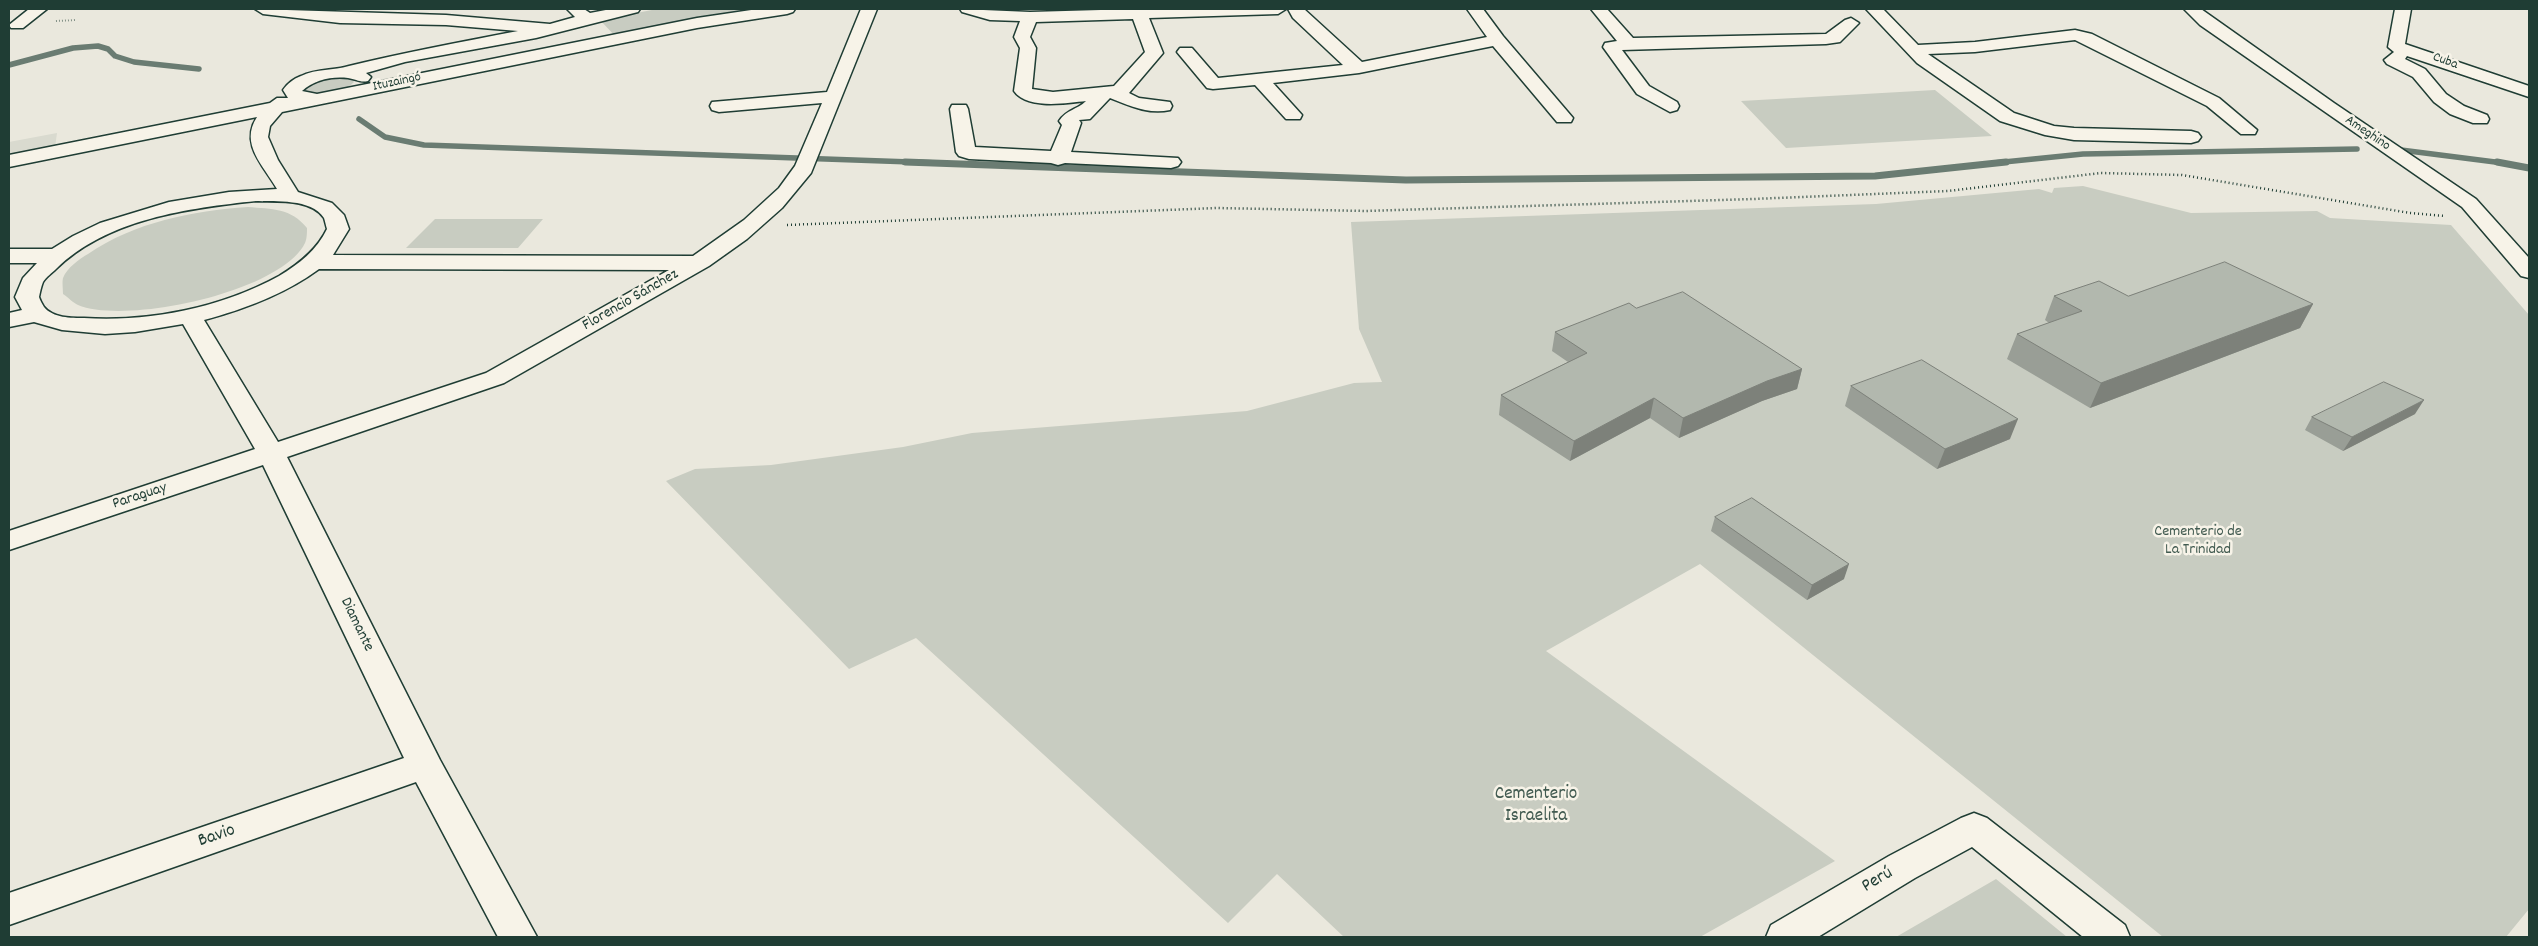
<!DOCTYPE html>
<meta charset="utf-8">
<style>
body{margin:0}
#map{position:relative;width:2538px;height:946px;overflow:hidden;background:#eae8dd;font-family:Dekko,sans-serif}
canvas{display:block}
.frame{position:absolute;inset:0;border:10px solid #1f3d34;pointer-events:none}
</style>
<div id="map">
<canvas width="2538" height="946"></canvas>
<div class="frame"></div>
</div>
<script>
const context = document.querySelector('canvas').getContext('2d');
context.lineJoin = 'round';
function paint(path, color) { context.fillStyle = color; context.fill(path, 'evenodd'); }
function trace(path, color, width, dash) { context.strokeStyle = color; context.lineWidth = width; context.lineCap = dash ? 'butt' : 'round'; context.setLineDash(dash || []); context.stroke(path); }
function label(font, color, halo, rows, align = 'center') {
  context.font = font + ' Dekko,sans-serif'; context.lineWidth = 5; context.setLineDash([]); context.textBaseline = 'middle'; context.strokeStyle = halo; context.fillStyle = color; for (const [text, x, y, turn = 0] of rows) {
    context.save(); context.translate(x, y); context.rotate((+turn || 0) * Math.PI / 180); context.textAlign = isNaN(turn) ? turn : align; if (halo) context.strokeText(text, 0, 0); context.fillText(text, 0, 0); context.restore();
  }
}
const built = new Path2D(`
 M57,133l-2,15 -46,9v-15z`);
const green = new Path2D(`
 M657,9h113l-154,28 -16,-17z
 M330,77l21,1 3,4c-12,13 -37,13 -53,9l3,-5z
 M1935,90l57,46 -206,12 -45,-47z
 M2083,186l108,27 126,-2 13,7 121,7 78,90v594l-23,28h-343l-463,-373 -154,87 289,210 -135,76h-356l-67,-63 -49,49 -312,-285 -67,31 -183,-188 29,-12 76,-4 132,-18 69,-14 275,-22 107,-28 28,-1 -23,-53 -8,-107 525,-18 163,-15 13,4 2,-5z
 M248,207c24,2 43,1 59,21 0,4 0,11 -2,15 -24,49 -179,82 -227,62 -5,-2 -10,-8 -15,-11 0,-5 -1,-12 0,-16 4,-10 16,-19 25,-24 47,-32 104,-43 160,-47z
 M435,219h108l-25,29h-112z
 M1996,879l71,58h-171z`);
const streamFar1 = new Path2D(`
 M9,65l64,-17 25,-2 10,3 7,7 19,6 65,7
 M359,119l26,18 39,8 516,18
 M2401,150l102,13
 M1994,163l89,-9 274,-5`);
const stream = new Path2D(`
 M905,162l501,18 469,-4 131,-14
 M2497,162l32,6`);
const pathFar1 = new Path2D(`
 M56,21l20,-1`);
const path = new Path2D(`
 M787,225l430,-17 149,3 387,-12 195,-8 153,-18 81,2 228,38 35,3`);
const minor = new Path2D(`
 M29,9h18l-24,19h-12l-2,-3z
 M255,9l191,6 104,9 25,-7 -8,-8h17l6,4 21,-4h29l-2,3 -102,26 -131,24 -39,11 5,4 -3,4c-8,2 -12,-2 -20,-3 -16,-2 -34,2 -46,13l15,3 380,-76 61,-9h37l-2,3 -6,2 -90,14 -415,84 -12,14 -2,11 10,23 20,32 34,11 12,12 5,14 -16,26 360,1 51,-36 35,-32 16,-22 27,-63 -103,9 -7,-2 -2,-4 2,-4 115,-10 34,-83h16l-66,164 -29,35 -35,31 -38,27 -205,117 -217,74 153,303 97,177h-39l-82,-155 -407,143v-32l395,-135 -141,-293 -254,85v-19l246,-82 -72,-125 -48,8 -30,2 -43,-4 -28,-8 -25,5v-14l13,-3 -7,-13 8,-19 14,-15h-28v-14h43l21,-13 27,-13 69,-21 60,-10 48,-3c-13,-23 -38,-45 -20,-72l-248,50v-12l261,-52 7,-5h11l-5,-8c4,-6 10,-11 18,-14 16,-8 32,-5 48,-10 57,-14 112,-24 169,-35l-72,-6 -106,-2 -77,-9zM256,201c19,1 55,-3 68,17 1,3 2,8 3,11 -10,21 -28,35 -48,47 -59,32 -129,46 -195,42 -13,0 -31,0 -40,-11 -2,-3 -4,-7 -5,-10 1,-5 2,-10 4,-15 3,-5 9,-9 13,-13 51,-50 133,-61 200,-68zM319,269l350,1 -183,103 -208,69 -74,-122c41,-11 81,-26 115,-51z
 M960,9l70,3 106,-3h150l-8,5 -129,4 14,35 -34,40 10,5 31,4 2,4 -2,4c-22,5 -42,-5 -60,-12l-20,21 -11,1 2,3 -10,29 107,6 3,4 -3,4 -7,2 -106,-5 -7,2 -7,-2 -82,-4 -10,-3 -3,-4 -6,-43 2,-4h14l2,4 7,38 76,4 11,-26 -3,-4c8,-12 18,-11 27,-20 -19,2 -59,9 -72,-10l6,-43 -6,-11 6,-16 -30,-1 -28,-8zM1133,19l12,33 -31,34 -61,6 -21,-3 4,-41 -6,-11 6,-15z
 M1288,9h16l58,53 125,-25 -20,-28h16l20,27 70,82 -2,4h-14l-64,-76 -134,27 -86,10 29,32 -2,4h-14l-31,-34 -42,4 -6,-1 -30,-36 3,-4h12l26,30 125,-13 -50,-47z
 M1591,9h16l26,29 193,-4 19,-14 6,-2 8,5 -19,19 -14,2 -204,6 27,36 28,16 2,4 -2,4 -7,2 -33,-18 -34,-47 2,-4 12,-2z
 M1866,9h17l35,36 57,-3 100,-12 17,4 127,64 38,32 -2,4h-14l-34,-28 -132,-66 -100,12 -47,2 86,59 40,13 20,2 117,3 7,2 3,4 -3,4 -7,2 -117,-3 -29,-5 -45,-14 -83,-58z
 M2184,9h17l133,94 142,96 53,59v20l-8,-2 -59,-69 -262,-182z
 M2395,9h16l-6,35 124,42v11l-122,-41 -2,3 20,10 21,25 18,12 23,9 2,4 -2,4h-14l-23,-9 -16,-12 -21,-25 -26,-13 -3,-4 10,-8 -6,-5z
 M1974,813l13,5 138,107 5,12h-47l-111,-90 -57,31 -97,59h-52l5,-12 118,-69 72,-38z`);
const wall = new Path2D(`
 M2054,296h74l185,8 -13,24 -210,80 -83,-49 10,-25 32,-11 -4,-3z
 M1636,308l166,61 -5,20 -35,12 -83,37 -29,-20 -80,43 -71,-46 2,-20 67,-33 -16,-11 3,-19z
 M1851,386l159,53 -73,30 -92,-63z
 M2415,414l-72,37 -38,-21 7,-13z
 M1715,517l129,62 -37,21 -96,-69z`);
const shadedWall = new Path2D(`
 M2313,304l-13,24 -210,80 11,-25z
 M1802,369l-5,20 -35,12 -83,37 4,-20 84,-37z
 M1654,398l-4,20 -80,43 4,-20z
 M2424,400l-9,14 -72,37 9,-14z
 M2018,419l-8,20 -73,30 8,-20z
 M1849,564l-5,15 -37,21 5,-15z`);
const building = new Path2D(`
 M2225,262l88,42 -212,79 -84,-49 65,-23 -28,-15 45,-15 29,15z
 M1683,292l119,77 -35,12 -84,37 -29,-20 -80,43 -73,-46 86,-42 -32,-21 74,-29 7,5z
 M1922,360l96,59 -73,30 -94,-63z
 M2384,382l40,18 -72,37 -40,-20z
 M1752,498l97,66 -37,21 -97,-68z`);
const farStreetnames = [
 ["Cuba",2445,62,20],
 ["Ituzaingó",397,83,-12],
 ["Ameghino",2367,134,34]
];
const streetNames = [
 ["Florencio Sánchez",631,301,-30],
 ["Paraguay",140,497,-18],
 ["Diamante",356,625,64]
];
const parkNames = [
 ["Cementerio de",2198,533],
 ["La Trinidad",2198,551]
];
const nearParknames = [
 ["Cementerio",1536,795],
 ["Israelita",1536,817]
];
const nearStreetnames = [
 ["Bavio",217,837,-19],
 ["Perú",1878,881,-31]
];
paint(built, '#d9dacf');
paint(green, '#c8ccc1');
trace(streamFar1, '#6a7c72', 5.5);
trace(stream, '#6a7c72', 7);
trace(minor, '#1f3d34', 3);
trace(pathFar1, '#1f3d34', 2, [0.5, 2.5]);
trace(path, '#1f3d34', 2.5, [1, 3]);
paint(minor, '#f7f3e8');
paint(wall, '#999e96');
paint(shadedWall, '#7d817a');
paint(building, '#b2b8ae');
trace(building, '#7d817a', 1);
label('14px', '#1f3d34', '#f7f3e8', farStreetnames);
label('16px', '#1f3d34', '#f7f3e8', streetNames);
label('16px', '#415a50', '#f7f3e8', parkNames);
label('19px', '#415a50', '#f7f3e8', nearParknames);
label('19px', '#1f3d34', '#f7f3e8', nearStreetnames);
</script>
